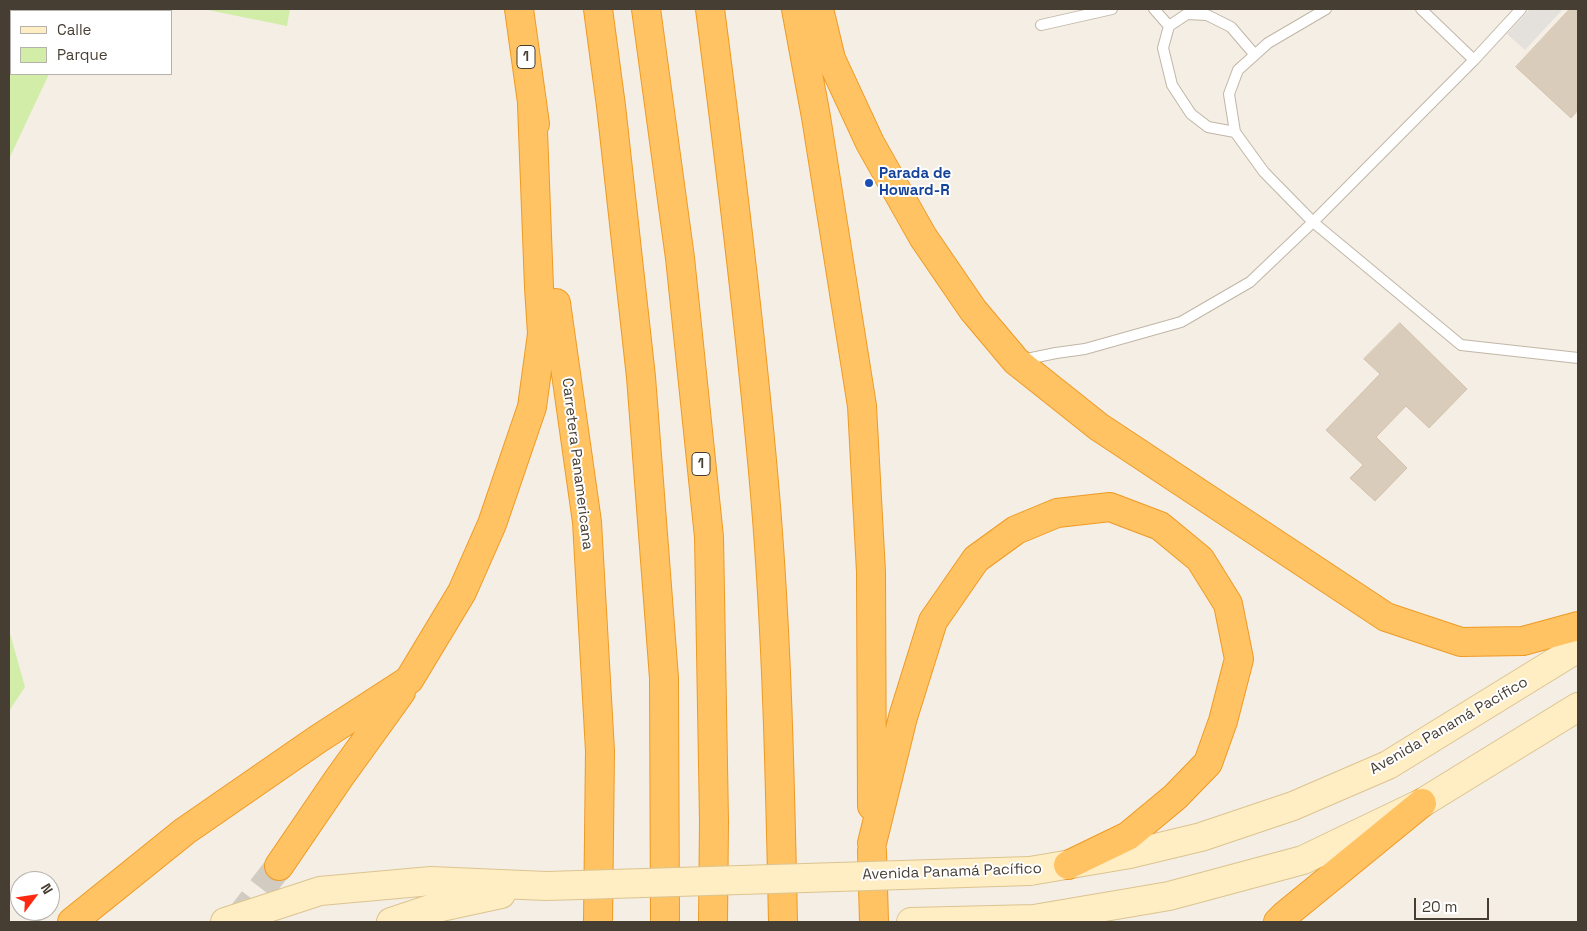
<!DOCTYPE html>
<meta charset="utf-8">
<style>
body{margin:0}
#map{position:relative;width:1587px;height:931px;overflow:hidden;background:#f4eee4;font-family:"Space Grotesk",sans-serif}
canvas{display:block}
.frame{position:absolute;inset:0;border:10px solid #473e33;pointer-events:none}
.legend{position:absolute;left:10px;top:10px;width:162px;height:65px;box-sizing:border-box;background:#fff;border:1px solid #b5b2ad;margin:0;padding:6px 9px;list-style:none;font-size:15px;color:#473e33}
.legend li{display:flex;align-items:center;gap:10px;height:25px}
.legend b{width:25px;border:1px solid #b5b2ad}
.north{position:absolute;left:10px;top:871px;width:50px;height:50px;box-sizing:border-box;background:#fff;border:1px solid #b5b2ad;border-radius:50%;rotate:59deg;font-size:14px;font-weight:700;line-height:20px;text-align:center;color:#473e33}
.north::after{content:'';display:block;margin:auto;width:18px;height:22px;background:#ff2810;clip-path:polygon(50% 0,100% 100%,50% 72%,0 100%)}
.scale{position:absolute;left:1414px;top:898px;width:75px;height:22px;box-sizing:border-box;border:2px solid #473e33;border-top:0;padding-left:6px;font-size:15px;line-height:18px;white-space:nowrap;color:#473e33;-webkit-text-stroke:4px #fff;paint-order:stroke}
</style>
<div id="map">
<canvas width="1587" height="931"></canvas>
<div class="frame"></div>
<ul class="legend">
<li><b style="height:6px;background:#ffedc3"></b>Calle</li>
<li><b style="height:14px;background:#d2eda8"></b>Parque</li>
</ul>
<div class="north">N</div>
<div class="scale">20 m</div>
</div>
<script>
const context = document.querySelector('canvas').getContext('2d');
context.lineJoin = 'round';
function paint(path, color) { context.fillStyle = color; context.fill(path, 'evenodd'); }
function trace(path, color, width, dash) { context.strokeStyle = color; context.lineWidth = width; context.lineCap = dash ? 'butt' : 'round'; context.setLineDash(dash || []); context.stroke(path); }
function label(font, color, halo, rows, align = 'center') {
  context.font = font + ' "Space Grotesk",sans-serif'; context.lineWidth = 4; context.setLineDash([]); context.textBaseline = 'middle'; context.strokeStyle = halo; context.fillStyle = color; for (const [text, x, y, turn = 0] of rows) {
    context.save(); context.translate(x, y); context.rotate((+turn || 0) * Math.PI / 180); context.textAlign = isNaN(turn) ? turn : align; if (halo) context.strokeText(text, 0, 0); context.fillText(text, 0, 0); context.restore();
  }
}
const green = new Path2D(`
 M9,9h71l-1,2h-68v63h38l-40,85z
 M203,9h87l-3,17z
 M9,630l16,57 -16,24z`);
const parking = new Path2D(`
 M1530,9h33l-38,41 -18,-16z`);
const building = new Path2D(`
 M1570,9h8v101l-7,8 -55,-51z
 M1400,323l67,66 -38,39 -23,-22 -30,31 31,31 -32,33 -25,-23 13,-13 -37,-35 54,-56 -16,-15z`);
const motorwayTunnel = new Path2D(`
 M236,922l43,-56`);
const service = new Path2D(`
 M1154,9l15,17
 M1326,9l-58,34 -30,27 -9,24 6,38 29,40 49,50 148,123 117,13
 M1421,9l53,51
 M1041,25l71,-16
 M1235,132l-27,-5 -17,-13 -19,-29 -9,-37 6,-22 18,-12 20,1 24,12 24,28
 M1022,360l34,-7 29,-4 96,-27 69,-40 63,-60 161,-162 47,-51`);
const secondary = new Path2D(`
 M1030,871l100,-17 71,-17 92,-31 95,-41 190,-117
 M225,922l95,-31 111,-10 115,5 34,-1
 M391,922l36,-12 74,-16
 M911,922l123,-3 135,-23 134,-36 119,-57 156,-96`);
const motorway = new Path2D(`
 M519,9l16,115
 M598,9l13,97 30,271 23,301 1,244
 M646,9l34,249 29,279 5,284 -1,101
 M710,9c21,161 41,323 55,485 12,142 15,285 18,428
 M796,9l20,108 46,289 9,166 1,234
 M819,9l12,50 39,84 53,94 50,73 43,51 83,66 287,190 75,25 62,-1 55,-15
 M556,303l31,219 13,229 -2,171
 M872,843l31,-126 30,-96 43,-62 40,-29 41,-17 53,-6 50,19 40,33 28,45 11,55 -16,62 -15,42 -33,34 -47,39 -60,29
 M872,851l2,71
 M279,866l60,-88 62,-86
 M72,922l113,-91 133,-92 91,-59 53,-88 30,-68 40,-117 10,-73 -3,-47 -7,-182
 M1278,922l7,-7 137,-112`);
const secondaryBridge = new Path2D(`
 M580,885l450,-14`);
const markers = [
 [869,183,5,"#1a4fb4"]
];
const shields = [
 [526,57,18],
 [701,464,18]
];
const shieldNames = [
 ["1",526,57],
 ["1",701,464]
];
const transitNames = [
 ["Parada de",879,174],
 ["Howard-R",879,191]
];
const streetNames = [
 ["Carretera Panamericana",577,464,83],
 ["Avenida Panamá Pacífico",1449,726,-30],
 ["Avenida Panamá Pacífico",952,872,-2]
];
paint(green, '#d2eda8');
paint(parking, '#e4e1dd');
paint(building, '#daccbb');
trace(building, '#d3c1ab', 1);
trace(motorwayTunnel, '#d1cbc1', 28, [28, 14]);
trace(service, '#c1b6a6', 12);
trace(secondary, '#dcc490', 30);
trace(motorway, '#ef9a23', 30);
trace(service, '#fff', 10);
trace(secondary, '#ffedc3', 28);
trace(motorway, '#ffc364', 28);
trace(secondaryBridge, '#dcc490', 30, []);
trace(secondaryBridge, '#ffedc3', 28);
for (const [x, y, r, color] of markers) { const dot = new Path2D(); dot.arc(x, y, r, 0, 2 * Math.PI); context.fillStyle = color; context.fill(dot); trace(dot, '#fff', 2); }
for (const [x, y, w] of shields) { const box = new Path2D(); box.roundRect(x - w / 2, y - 11.5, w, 23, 4); context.fillStyle = '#fff'; context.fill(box); trace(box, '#473e33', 1); }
label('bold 14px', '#473e33', null, shieldNames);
label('bold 15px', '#164399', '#fff', transitNames, 'left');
label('15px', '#473e33', '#fff', streetNames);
</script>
